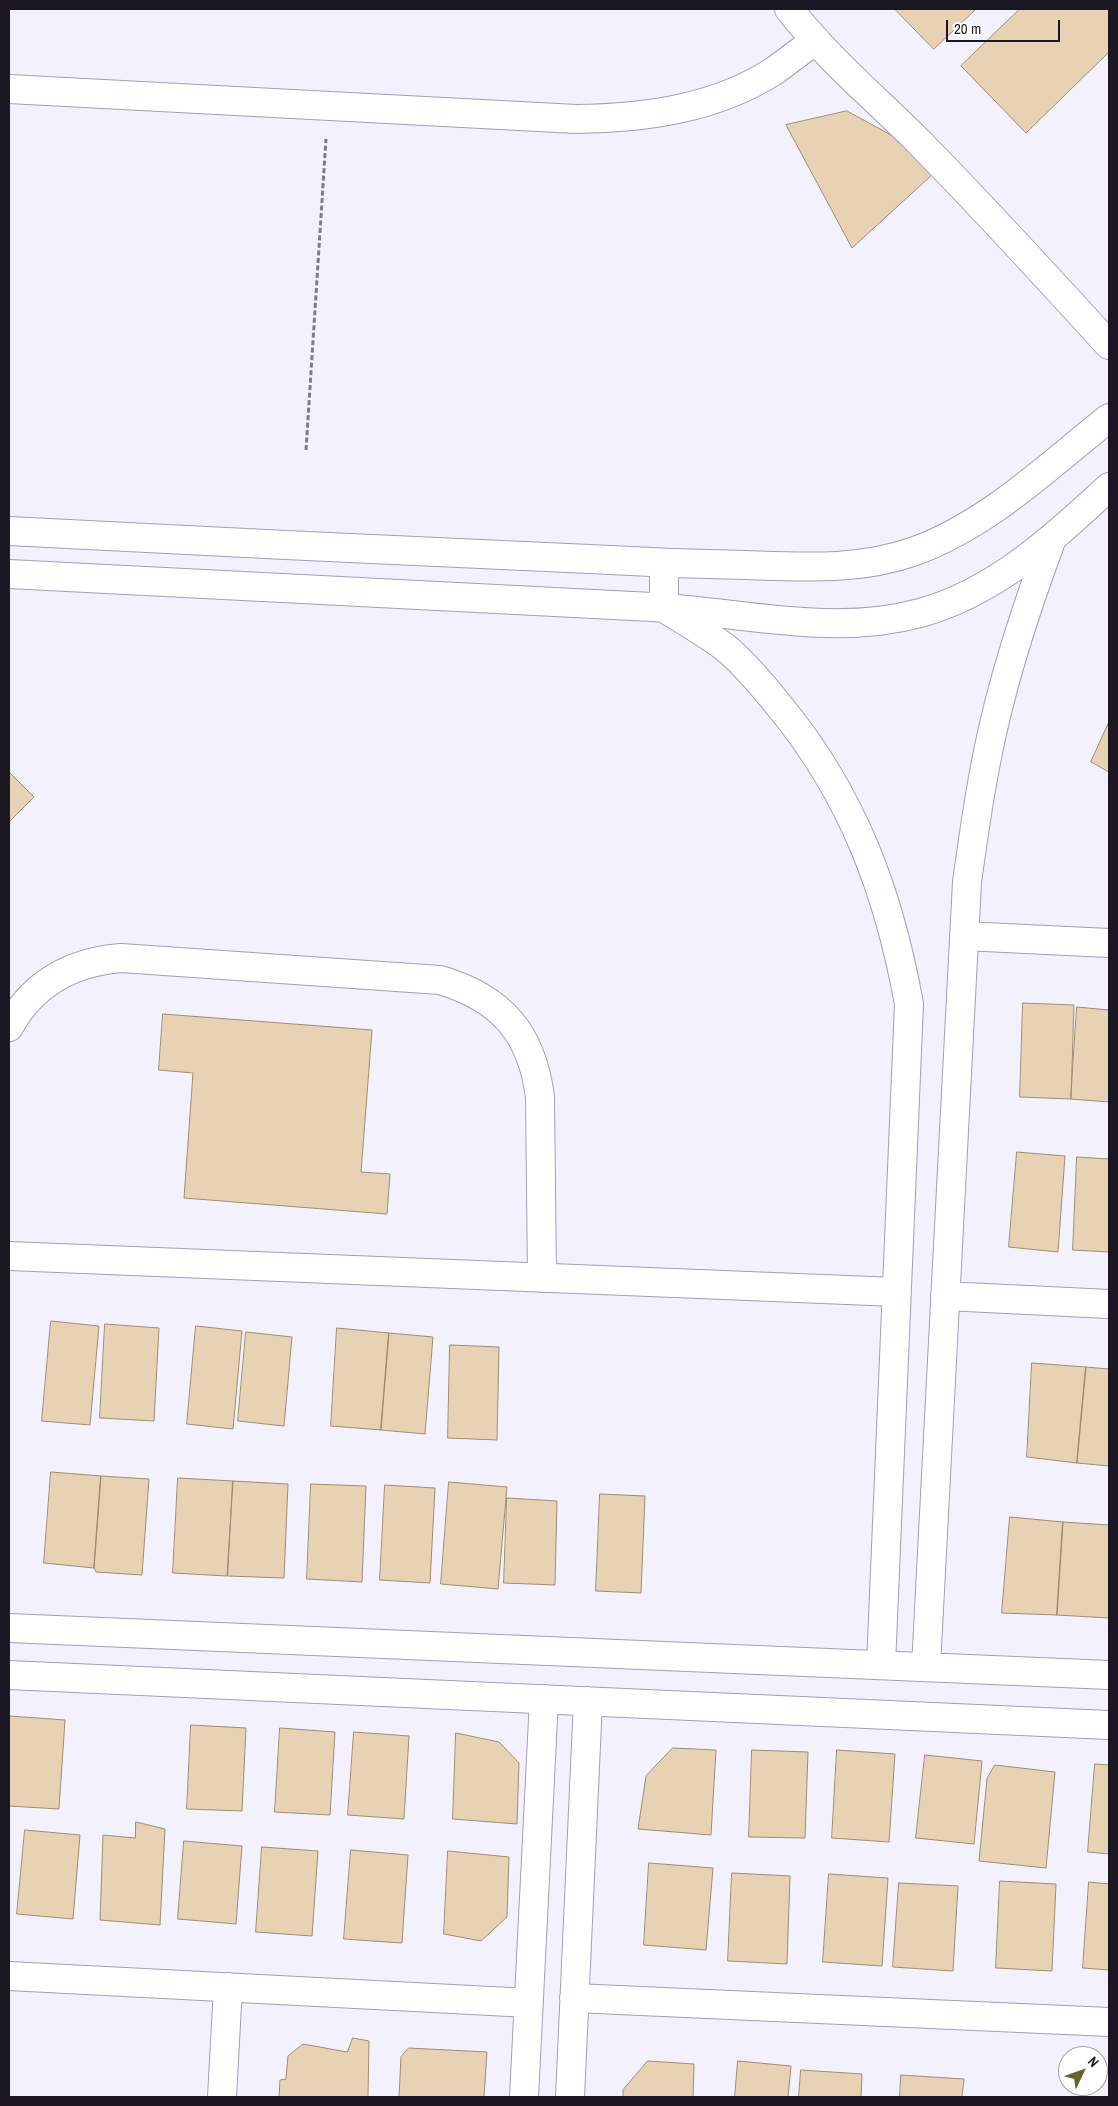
<!DOCTYPE html>
<style>
body{margin:0}
#map{position:relative;width:1118px;height:2106px;overflow:hidden;background:#f4f1fe;font-family:"Archivo Narrow",sans-serif}
canvas{display:block}
.frame{position:absolute;inset:0;border:10px solid #1b1723;pointer-events:none}
.north{position:absolute;left:1058px;top:2046px;width:50px;height:50px;box-sizing:border-box;background:#fff;border:1px solid #a4a2a7;border-radius:50%;rotate:48deg;font-size:14px;font-weight:700;line-height:20px;text-align:center;color:#1b1723}
.north::after{content:'';display:block;margin:auto;width:18px;height:22px;background:#68622f;clip-path:polygon(50% 0,100% 100%,50% 72%,0 100%)}
.scale{position:absolute;left:946px;top:20px;width:114px;height:22px;box-sizing:border-box;border:2px solid #1b1723;border-top:0;padding-left:6px;font-size:15px;line-height:18px;white-space:nowrap;color:#1b1723;-webkit-text-stroke:4px #fff;paint-order:stroke}
</style>
<div id="map">
<canvas width="1118" height="2106"></canvas>
<div class="frame"></div>
<div class="north">N</div>
<div class="scale">20 m</div>
</div>
<script>
const context = document.querySelector('canvas').getContext('2d');
context.lineJoin = 'round';
function paint(path, color) { context.fillStyle = color; context.fill(path, 'evenodd'); }
function trace(path, color, width, dash) { context.strokeStyle = color; context.lineWidth = width; context.lineCap = dash ? 'butt' : 'round'; context.setLineDash(dash || []); context.stroke(path); }
const building = new Path2D(`
 M895,9h81l-42,40z
 M1020,9h89v43l-83,81 -65,-67z
 M847,111l44,24 42,39 -81,74 -66,-123z
 M1109,722v50l-18,-10z
 M9,772l25,25 -25,25z
 M1023,1003l51,2 -3,94 -51,-2z
 M1077,1007l32,3v92l-38,-3z
 M163,1014l209,16 -11,142 29,2 -3,40 -203,-16 9,-125 -34,-3z
 M1017,1152l48,4 -7,96 -49,-5z
 M1077,1157l32,2v93l-36,-2z
 M51,1321l48,5 -9,99 -48,-4z
 M105,1324l54,4 -5,93 -54,-3z
 M196,1326l46,5 -9,98 -46,-5z
 M337,1328l52,5 -8,97 -50,-4z
 M246,1332l46,5 -8,89 -46,-5z
 M389,1333l44,4 -8,97 -44,-4z
 M450,1345l49,2 -2,93 -49,-2z
 M1032,1363l54,4 -9,96 -50,-6z
 M1086,1367l23,2v97l-32,-3z
 M51,1472l50,4 -7,92 -50,-5z
 M101,1476l48,3 -7,96 -46,-3 -2,-4z
 M178,1478l55,3 -6,95 -54,-3z
 M233,1481l55,3 -4,94 -56,-2z
 M449,1482l58,5 -9,102 -57,-5z
 M311,1484l55,2 -4,96 -55,-3z
 M385,1485l50,3 -5,95 -50,-3z
 M600,1494l45,2 -4,97 -45,-2z
 M507,1498l50,3 -2,84 -51,-2z
 M1010,1517l53,5 -6,93 -55,-2z
 M1063,1522l46,3v93l-52,-3z
 M10,1716l55,4 -6,89 -50,-3z
 M191,1725l55,3 -4,83 -55,-2z
 M280,1728l55,4 -5,83 -55,-3z
 M354,1732l55,4 -5,83 -56,-4z
 M456,1733l43,9 20,21 -2,61 -64,-5z
 M673,1748l43,2 -5,85 -73,-6 8,-53z
 M752,1750l56,2 -3,86 -56,-1z
 M837,1750l58,4 -6,88 -57,-4z
 M925,1755l57,6 -8,83 -58,-6z
 M1095,1764l14,1v89l-21,-2z
 M995,1765l60,7 -9,96 -67,-7 8,-82z
 M136,1822l29,7 -5,96 -60,-5 3,-85 32,3z
 M25,1830l55,5 -7,84 -56,-5z
 M184,1841l58,5 -6,78 -58,-5z
 M262,1847l56,4 -6,85 -56,-4z
 M351,1850l57,5 -6,88 -58,-4z
 M448,1851l61,6 -2,60 -26,24 -37,-7z
 M649,1863l64,5 -7,82 -62,-5z
 M732,1873l58,3 -3,88 -59,-3z
 M829,1874l59,4 -6,88 -59,-4z
 M1000,1881l56,3 -4,87 -56,-3z
 M1089,1882l20,2v86l-26,-2z
 M899,1883l59,3 -5,85 -60,-4z
 M353,2038l16,3 -1,56h-89l1,-17 6,-1 2,-23 15,-12 44,8z
 M409,2048l78,4 -3,45h-85l2,-40z
 M648,2061l46,3 -1,33h-70v-7z
 M738,2061l53,5 -3,31h-53z
 M801,2070l61,4 -1,23h-62z
 M901,2075l63,4 -2,18h-62z`);
const path = new Path2D(`
 M306,450l20,-311`);
const minor = new Path2D(`
 M789,9c40,51 85,88 130,133 65,66 128,135 190,203
 M9,89l567,30c69,-1 139,-10 198,-48 14,-10 27,-20 40,-30
 M9,531c193,10 387,20 580,28 52,3 104,5 156,6 58,2 114,6 170,-14 74,-27 133,-85 194,-133
 M664,563v45c20,13 44,26 63,41 20,17 38,39 54,59 72,88 108,185 128,296l-28,661
 M9,574c214,11 428,22 643,33 89,5 180,30 268,6 76,-21 132,-74 189,-126
 M964,936l145,7
 M9,1027c24,-44 63,-65 112,-69l319,22c61,18 92,53 100,117l2,181
 M9,1256l887,36
 M945,1296l164,8
 M9,1628l1100,47
 M926,1667l41,-785c8,-57 16,-114 30,-170 14,-58 33,-114 54,-171
 M9,1675l1100,50
 M9,1976l520,27
 M574,1998l535,24
 M222,2097l6,-110
 M524,2097l20,-398
 M570,2097l18,-396`);
paint(building, '#e7d2b4');
trace(building, '#a08c6f', 1);
trace(minor, '#a59cbc', 30);
trace(path, '#7f7c88', 3, [5, 2.5]);
trace(minor, '#fff', 28);
</script>
